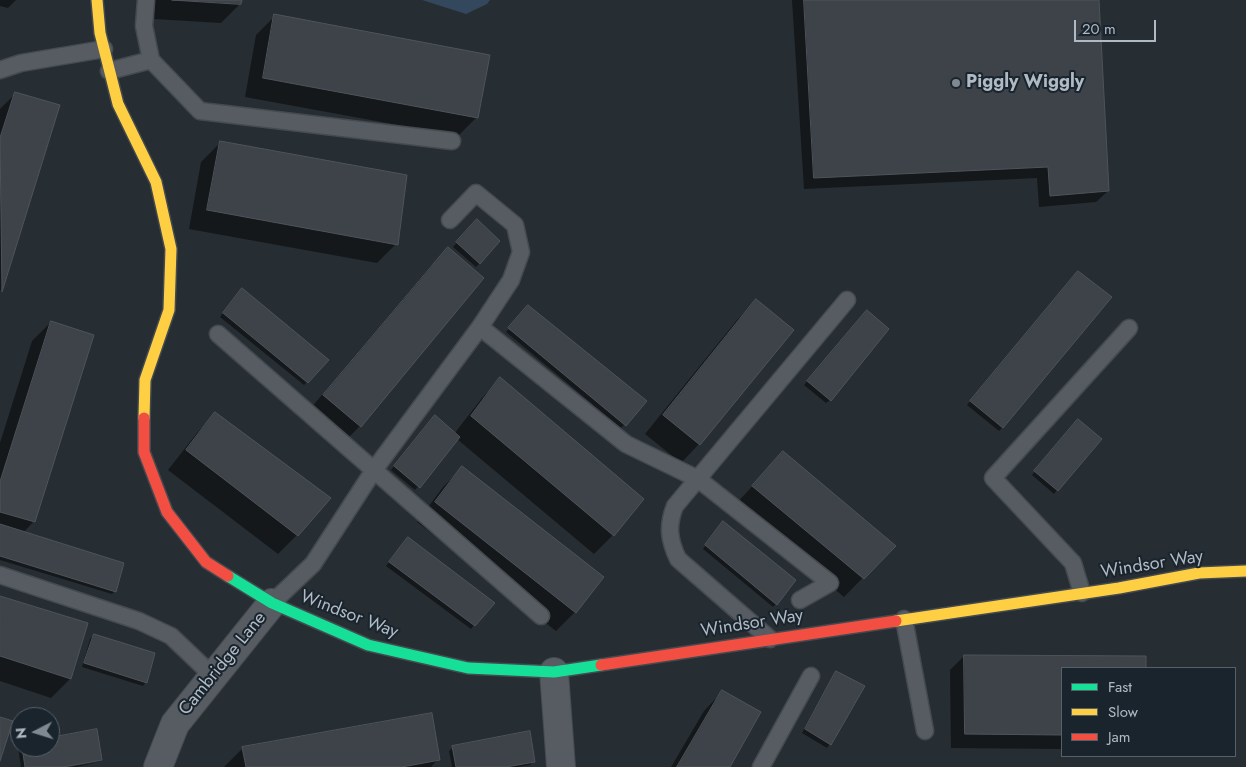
<!DOCTYPE html>
<style>
body{margin:0}
#map{position:relative;width:1246px;height:767px;overflow:hidden;background:#262d33;font-family:Jost,sans-serif}
canvas{display:block}
.legend{position:absolute;left:1061px;top:667px;width:175px;height:90px;box-sizing:border-box;background:#1a242d;border:1px solid #56606a;margin:0;padding:6px 9px;list-style:none;font-size:15px;color:#afbac5}
.legend li{display:flex;align-items:center;gap:10px;height:25px}
.legend b{width:25px;border:1px solid #56606a}
.north{position:absolute;left:10px;top:707px;width:50px;height:50px;box-sizing:border-box;background:#1a242d;border:1px solid #56606a;border-radius:50%;rotate:265deg;font-size:14px;font-weight:700;line-height:20px;text-align:center;color:#afbac5}
.north::after{content:'';display:block;margin:auto;width:18px;height:22px;background:#7f8992;clip-path:polygon(50% 0,100% 100%,50% 72%,0 100%)}
.scale{position:absolute;left:1074px;top:20px;width:82px;height:22px;box-sizing:border-box;border:2px solid #afbac5;border-top:0;padding-left:6px;font-size:15px;line-height:18px;white-space:nowrap;color:#afbac5;-webkit-text-stroke:4px #1a242d;paint-order:stroke}
</style>
<div id="map">
<canvas width="1246" height="767"></canvas>
<ul class="legend">
<li><b style="height:6px;background:#16e098"></b>Fast</li>
<li><b style="height:6px;background:#ffcf43"></b>Slow</li>
<li><b style="height:6px;background:#f24e42"></b>Jam</li>
</ul>
<div class="north">N</div>
<div class="scale">20 m</div>
</div>
<script>
const context = document.querySelector('canvas').getContext('2d');
context.lineJoin = 'round';
function paint(path, color) { context.fillStyle = color; context.fill(path, 'evenodd'); }
function trace(path, color, width, dash) { context.strokeStyle = color; context.lineWidth = width; context.lineCap = dash ? 'butt' : 'round'; context.setLineDash(dash || []); context.stroke(path); }
function label(font, color, halo, rows, align = 'center') {
  context.font = font + ' Jost,sans-serif'; context.lineWidth = 4; context.setLineDash([]); context.textBaseline = 'middle'; context.strokeStyle = halo; context.fillStyle = color; for (const [text, x, y, turn = 0] of rows) {
    context.save(); context.translate(x, y); context.rotate((+turn || 0) * Math.PI / 180); context.textAlign = isNaN(turn) ? turn : align; if (halo) context.strokeText(text, 0, 0); context.fillText(text, 0, 0); context.restore();
  }
}
const water = new Path2D(`
 M422,0h68l-3,4 -21,10z`);
const shadow = new Path2D(`
 M0,0h16l-8,8 -8,-2z
 M155,0h85v4l-19,19 -67,-4z
 M792,0h306l10,191 -12,11 -57,5 -2,-29 -233,11z
 M275,16l202,101 -19,19 -213,-39 11,-62z
 M16,93l43,13 -59,186v-183z
 M220,143l176,101 -19,19 -188,-34 12,-67z
 M477,220l3,43 -4,4 -23,-20z
 M448,249l34,29 -122,148 -19,19 -36,-30 124,-147z
 M1074,276l-71,151 -4,4 -32,-26z
 M238,294l69,88 -3,3 -84,-68z
 M756,301l-57,143 -18,19 -36,-29 92,-114z
 M524,310l121,92 -24,26 -115,-96z
 M863,315l-33,85 -4,3 -22,-18z
 M51,322l-17,199 -11,12 92,58 -3,3 -112,-34v-117l32,-102z
 M500,379l113,156 -19,19 -137,-115 -42,51 -24,-20 40,-50 23,14 28,-36z
 M215,414l82,121 -19,19 -110,-84 29,-37z
 M1075,424l-18,66 -3,4 -22,-19z
 M783,453l111,93 -50,51 -110,-91z
 M462,468l113,144 -19,19 -139,-109 26,-35z
 M720,526l56,78 -3,3 -70,-58z
 M405,542l69,83 -3,4 -85,-63z
 M0,597l86,27 -16,55 -19,19 -51,-17z
 M94,635l52,47 -3,4 -61,-19 8,-28z
 M964,656l181,1 -1,11h-82v81l-111,-1 -1,-78z
 M836,672l28,14 -37,62 -25,-15z
 M722,692l6,75h-57l33,-56z
 M50,739l51,21 -3,2v-2l-43,7h-34l-3,-19 2,-2 30,1z
 M453,747l81,14 -4,4 -12,2h-66l-3,-16z
 M243,748l195,11 -7,8h-207z
 M98,762l-21,5h-7z`);
const building = new Path2D(`
 M172,0h70l-1,4z
 M804,0h295l10,191 -59,5 -2,-29 -234,11z
 M274,14l216,41 -12,63 -215,-40z
 M15,92l45,13 -58,187 -2,-154z
 M220,141l187,34 -9,70 -191,-35z
 M477,219l23,22 -20,23 -24,-22z
 M448,247l36,31 -123,149 -38,-32z
 M1078,271l34,26 -109,131 -33,-27z
 M242,288l87,72 -21,23 -85,-70z
 M756,299l38,31 -94,115 -37,-30z
 M528,305l119,96 -21,25 -118,-98z
 M867,310l22,19 -58,72 -24,-20z
 M51,321l43,14 -59,187 -35,-10v-30z
 M500,377l144,122 -30,37 -143,-120z
 M215,412l116,86 -33,38 -112,-86z
 M435,415l25,22 -40,51 -26,-22z
 M1078,419l24,20 -44,52 -24,-20z
 M783,451l113,95 -32,33 -112,-93z
 M462,466l142,111 -28,36 -141,-111z
 M723,521l73,59 -19,25 -72,-60z
 M0,524l124,39 -8,29 -116,-36z
 M408,537l87,66 -20,23 -86,-64z
 M0,596l88,27 -17,56 -71,-23z
 M94,634l61,19 -8,30 -63,-20z
 M964,655l182,1v12h-84v67l-97,-1z
 M836,671l29,15 -34,59 -26,-16z
 M722,690l39,22 -31,55h-53z
 M432,713l8,47 -38,7h-156l-4,-20z
 M0,717l13,4 -13,40z
 M97,729l5,31 -39,7h-38l-3,-20h28v-9z
 M530,731l5,31 -29,5h-50l-4,-21z`);
const lane = new Path2D(`
 M146,0l-2,26 7,34
 M0,70l21,-7 83,-14
 M109,71l42,-11 49,51 252,30
 M480,327l146,117 72,35 132,104 -30,17
 M218,334l323,282
 M0,575l139,46 32,15 42,40
 M1082,593l-9,-30 -80,-85 136,-150
 M272,603l41,-39 61,-94 106,-143 31,-47 10,-28 -6,-27 -39,-32 -26,27
 M904,619l21,112
 M770,639l-92,-80c-9,-19 -11,-33 -3,-53l172,-206
 M761,767l50,-91`);
const street = new Path2D(`
 M554,672l7,95
 M158,767l17,-43 97,-121`);
const fast = new Path2D(`
 M228,576l44,27 96,42 100,23 86,4 47,-7`);
const slow = new Path2D(`
 M97,0l3,33 18,71 38,78 15,67 -2,61 -24,70 -1,38
 M896,621l223,-33 80,-15 47,-2`);
const jam = new Path2D(`
 M144,418v34l23,60 39,50 22,14
 M601,665l295,-44`);
const markers = [
 [956,83,5,"#7f8992"]
];
const poiNames = [
 ["Piggly Wiggly",966,83]
];
const streetNames = [
 ["Windsor Way",1152,565,-9],
 ["Windsor Way",349,615,21],
 ["Windsor Way",752,624,-9],
 ["Cambridge Lane",223,664,-51]
];
paint(water, '#33485c');
paint(shadow, '#0007');
paint(building, '#3d4348');
trace(building, '#4e545b', 1);
trace(lane, '#444a4f', 19);
trace(street, '#444a4f', 30);
trace(fast, '#444a4f', 14);
trace(slow, '#444a4f', 14);
trace(jam, '#444a4f', 14);
trace(lane, '#565c61', 16);
trace(street, '#565c61', 28);
trace(fast, '#16e098', 11);
trace(slow, '#ffcf43', 11);
trace(jam, '#f24e42', 11);
for (const [x, y, r, color] of markers) { const dot = new Path2D(); dot.arc(x, y, r, 0, 2 * Math.PI); context.fillStyle = color; context.fill(dot); trace(dot, '#1a242d', 2); }
label('bold 18px', '#afbac5', '#1a242d', poiNames, 'left');
label('18px', '#afbac5', '#1a242d', streetNames);
</script>
